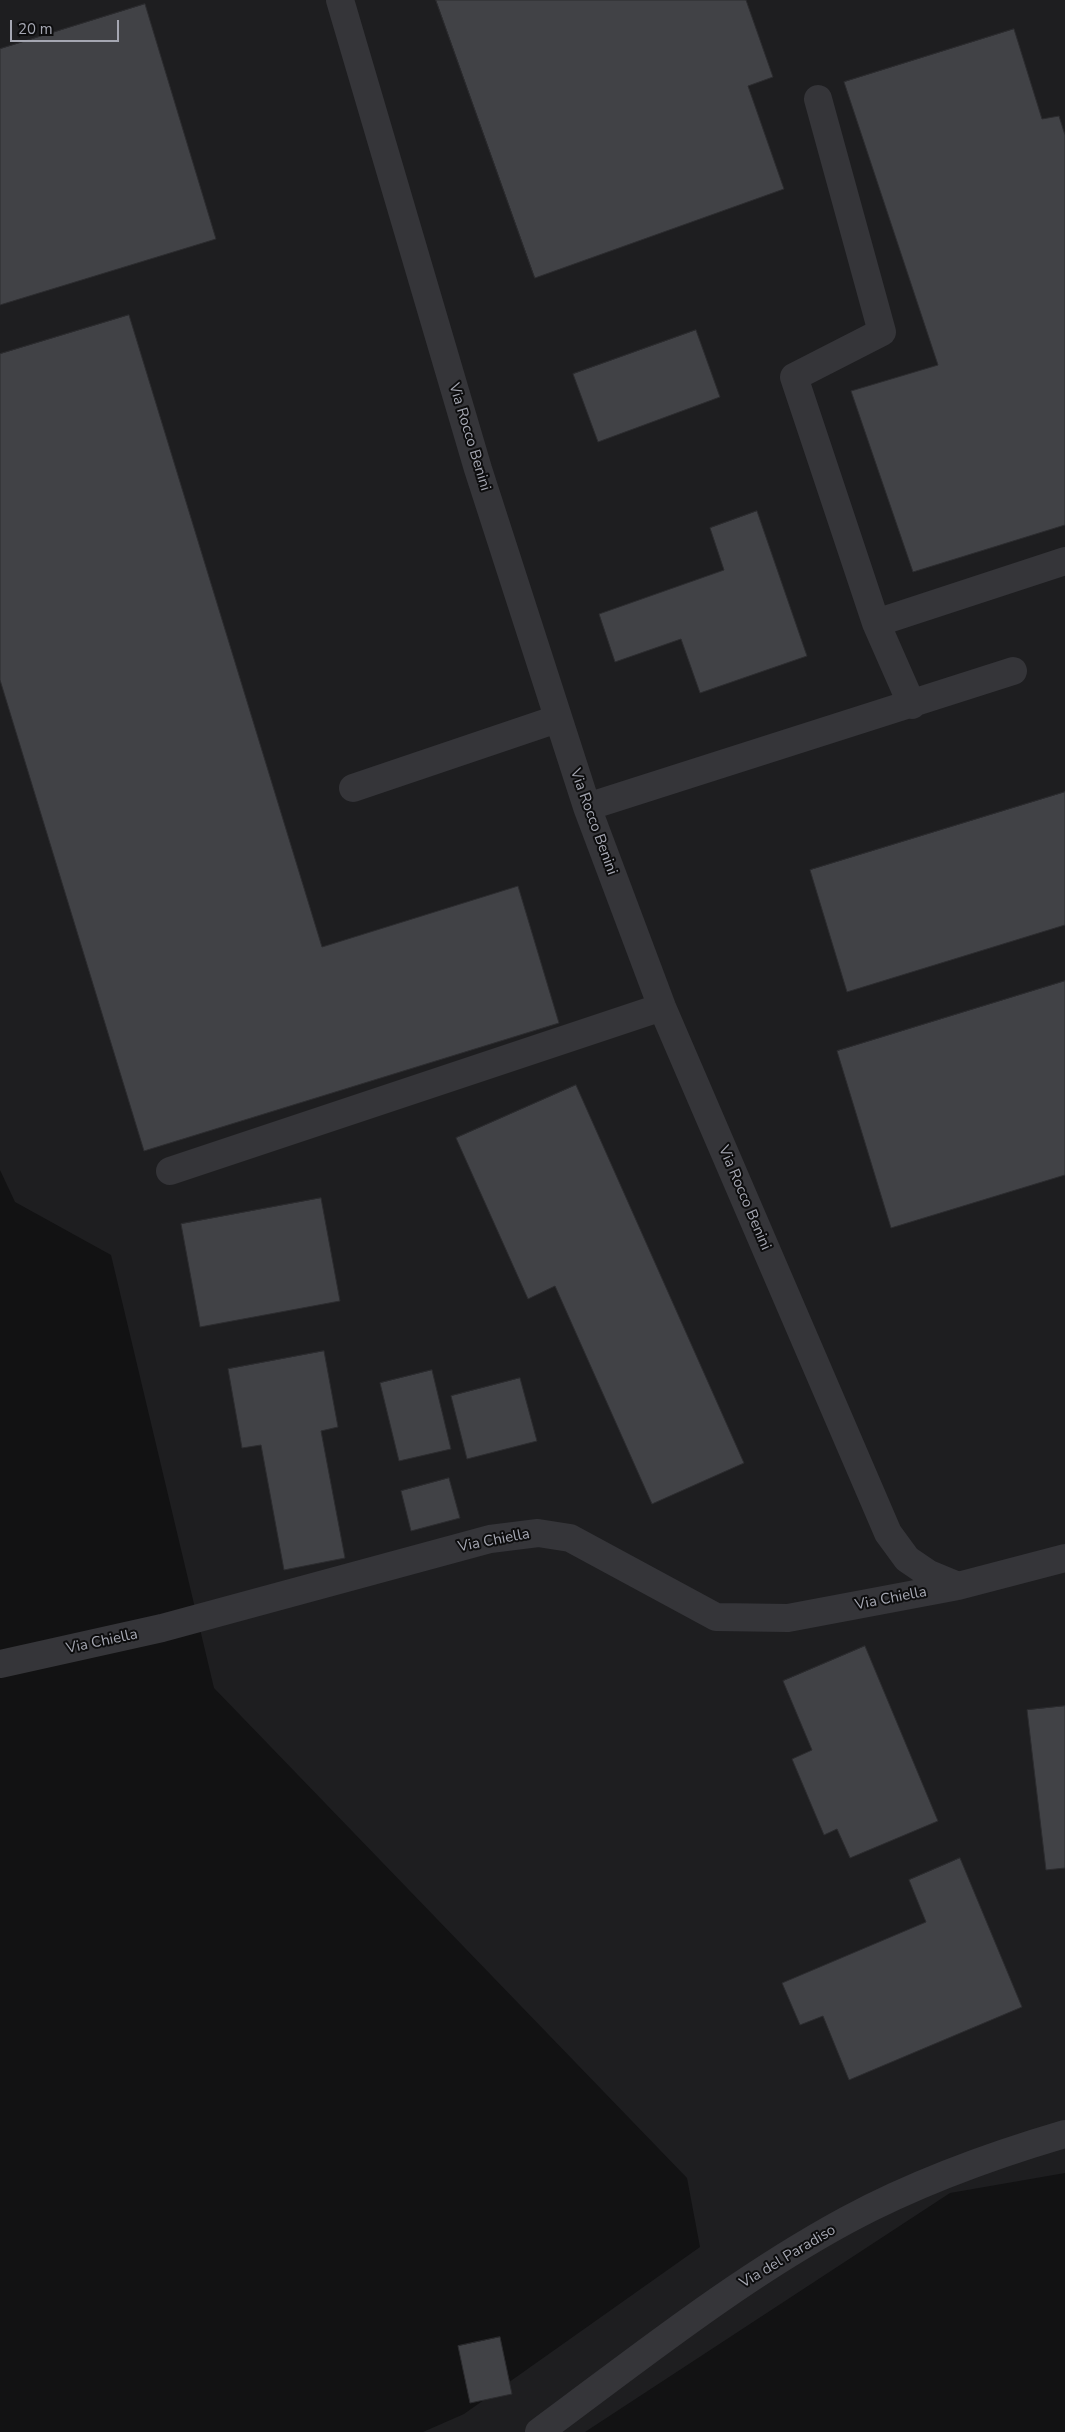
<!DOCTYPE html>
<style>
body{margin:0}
#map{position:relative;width:1065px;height:2432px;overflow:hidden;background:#121213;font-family:"Nunito Sans",sans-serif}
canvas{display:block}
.scale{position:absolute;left:10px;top:20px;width:109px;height:22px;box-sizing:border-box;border:2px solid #a5a7b2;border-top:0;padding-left:6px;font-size:15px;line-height:18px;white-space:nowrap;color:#a5a7b2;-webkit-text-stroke:4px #0d0d0e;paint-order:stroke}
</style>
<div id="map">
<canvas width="1065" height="2432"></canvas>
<div class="scale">20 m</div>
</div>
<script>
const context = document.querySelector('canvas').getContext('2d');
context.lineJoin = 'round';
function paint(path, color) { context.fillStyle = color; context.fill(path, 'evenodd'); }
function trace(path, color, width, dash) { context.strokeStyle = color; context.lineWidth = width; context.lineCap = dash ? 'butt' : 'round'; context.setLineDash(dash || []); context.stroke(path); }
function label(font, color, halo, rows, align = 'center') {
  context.font = font + ' "Nunito Sans",sans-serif'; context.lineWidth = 4; context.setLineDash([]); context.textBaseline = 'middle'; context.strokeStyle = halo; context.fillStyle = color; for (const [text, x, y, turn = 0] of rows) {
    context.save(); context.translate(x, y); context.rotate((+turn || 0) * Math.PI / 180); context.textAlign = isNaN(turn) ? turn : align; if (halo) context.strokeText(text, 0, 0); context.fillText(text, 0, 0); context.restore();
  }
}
const built = new Path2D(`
 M0,0h1065v2173l-115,20 -365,239h-162l41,-18 236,-167 -13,-69 -473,-490 -103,-433 -96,-53 -15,-32z`);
const building = new Path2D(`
 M436,0h310l27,77 -25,9 36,103 -249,89z
 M145,4l71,235 -216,66v-256z
 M1014,29l28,90 17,-3 6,19v390l-152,47 -62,-181 87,-26 -94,-283z
 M129,315l193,632 196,-61 41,137 -415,128 -144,-471v-326z
 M696,330l24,67 -122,45 -25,-68z
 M757,511l50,145 -107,37 -19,-54 -66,23 -16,-48 125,-44 -14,-42z
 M1065,792v133l-218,67 -37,-122z
 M1065,981v194l-174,53 -54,-177z
 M576,1085l168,378 -92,41 -97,-218 -27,13 -72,-161z
 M321,1198l19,103 -140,26 -19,-103z
 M324,1351l14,76 -17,4 24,127 -61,12 -23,-125 -19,3 -14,-79z
 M432,1370l19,79 -52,12 -19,-78z
 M520,1378l17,63 -70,18 -16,-63z
 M449,1478l11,40 -49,13 -10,-40z
 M865,1646l73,175 -88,37 -13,-29 -13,6 -32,-76 20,-9 -29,-69z
 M1065,1706v162l-19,2 -19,-160z
 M960,1858l62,149 -173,73 -26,-64 -23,9 -18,-42 144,-61 -17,-42z
 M500,2337l12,57 -42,9 -12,-57z`);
const minor = new Path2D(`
 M340,0l138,469 109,338 75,200 226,526 19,26 22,15 29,12
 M818,99l64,233 -88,45 82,246 36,82
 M876,623l189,-62
 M353,788l204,-69
 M587,807l426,-136
 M170,1171l492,-164
 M0,1664l162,-36 328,-89 48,-6 32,5 146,79 72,1 170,-32 107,-28
 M539,2432c100,-74 199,-153 308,-212 69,-37 143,-64 218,-86`);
const streetNames = [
 ["Via Rocco Benini",469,437,73],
 ["Via Rocco Benini",593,822,70],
 ["Via Rocco Benini",744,1198,67],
 ["Via Chiella",494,1541,-11],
 ["Via Chiella",891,1599,-11],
 ["Via Chiella",102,1642,-12],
 ["Via del Paradiso",788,2257,-31]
];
paint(built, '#1e1e20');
paint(building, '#414246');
trace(building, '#2c2c2f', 1);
trace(minor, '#353539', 28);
label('15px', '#a5a7b2', '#0d0d0e', streetNames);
</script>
